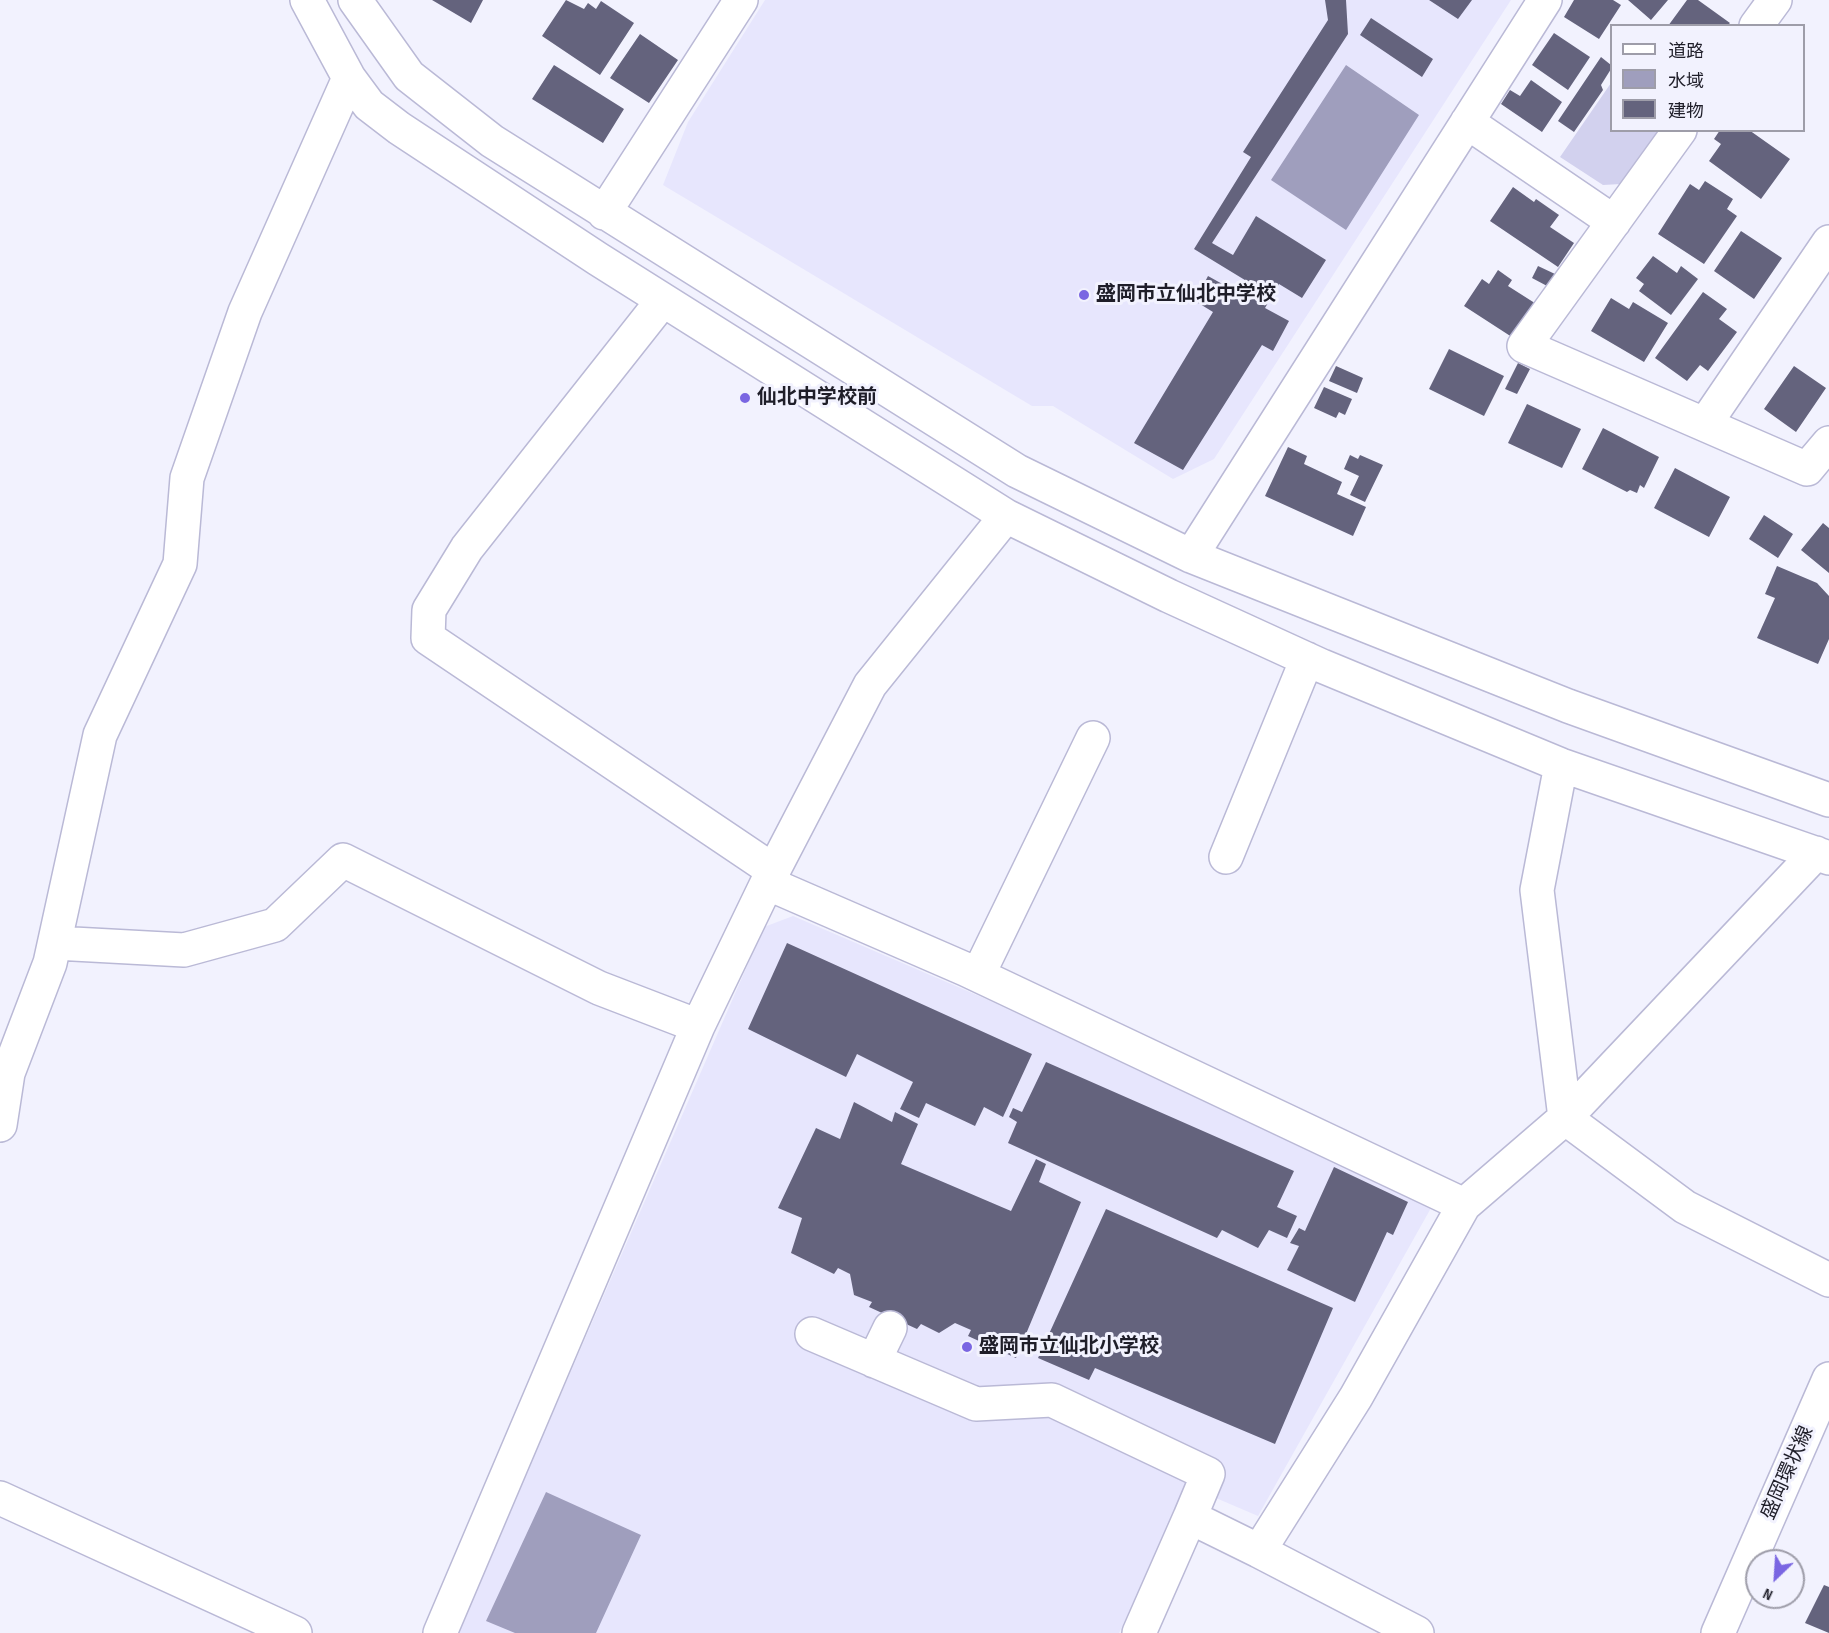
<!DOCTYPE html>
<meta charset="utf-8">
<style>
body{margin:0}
#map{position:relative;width:1829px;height:1633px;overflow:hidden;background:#f2f2fe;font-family:"Sofia Sans Condensed","Noto Sans JP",sans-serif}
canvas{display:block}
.legend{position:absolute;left:1610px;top:24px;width:195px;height:108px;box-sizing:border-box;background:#f2f2fe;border:2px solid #9e9da9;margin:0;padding:8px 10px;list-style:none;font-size:18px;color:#1f1e29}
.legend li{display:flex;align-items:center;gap:12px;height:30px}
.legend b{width:30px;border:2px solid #9e9da9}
.north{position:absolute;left:1745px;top:1549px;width:60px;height:60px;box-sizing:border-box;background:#f2f2fe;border:2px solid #9e9da9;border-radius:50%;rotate:205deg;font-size:16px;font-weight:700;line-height:24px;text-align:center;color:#1f1e29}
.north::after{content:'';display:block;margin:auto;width:21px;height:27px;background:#7a66e2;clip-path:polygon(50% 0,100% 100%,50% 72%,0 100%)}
</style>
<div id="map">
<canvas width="1829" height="1633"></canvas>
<ul class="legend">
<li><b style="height:8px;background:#fff"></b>道路</li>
<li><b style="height:16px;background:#9f9ebd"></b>水域</li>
<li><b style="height:16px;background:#64637d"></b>建物</li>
</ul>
<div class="north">N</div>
</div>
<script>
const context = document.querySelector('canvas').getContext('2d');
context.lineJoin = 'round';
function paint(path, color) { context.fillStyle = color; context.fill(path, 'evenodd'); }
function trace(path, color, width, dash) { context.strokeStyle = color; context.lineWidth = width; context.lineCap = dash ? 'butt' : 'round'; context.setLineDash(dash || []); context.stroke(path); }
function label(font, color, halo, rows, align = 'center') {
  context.font = font + ' "Sofia Sans Condensed","Noto Sans JP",sans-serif'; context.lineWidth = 6; context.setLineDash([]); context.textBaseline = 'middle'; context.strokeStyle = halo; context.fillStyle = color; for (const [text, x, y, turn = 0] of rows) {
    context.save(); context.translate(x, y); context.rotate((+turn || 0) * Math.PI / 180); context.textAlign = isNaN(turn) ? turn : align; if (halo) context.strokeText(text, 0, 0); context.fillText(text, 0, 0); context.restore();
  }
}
const built = new Path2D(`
 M765,0h746l-297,459 -41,20 -120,-73h-21l-369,-221 25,-63z
 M793,916l193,83 445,209 -173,308 -70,-30 -69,147h-662l307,-706z`);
const green = new Path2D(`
 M1611,83l1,47 47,1 -38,53 -18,1 -43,-28z`);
const water = new Path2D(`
 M1346,65l73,50 -73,115 -75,-50z
 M546,1492l95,43 -45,98h-81l-29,-12z`);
const building = new Path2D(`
 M432,0h51l-12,23z
 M566,0l18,9 4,-6 8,6 5,-8 33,22 -34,52 -58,-39z
 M1325,0h21l2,34 -136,209 21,12 23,-39 70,44 -24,38 -23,-14 -14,24 24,13 -16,30 -11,-6 -79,125 -49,-27 79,-131 -18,-11 13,-25 43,24 7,-12 -64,-39 57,-92 -8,-5 85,-132z
 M1429,0h43l-14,19z
 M1574,0h39l8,5 -22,34 -35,-22z
 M1628,0h40l-17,20z
 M1687,0h11l32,23 -3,3h-59z
 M1371,18l62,41 -11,18 -62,-42z
 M1554,33l36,24 -22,33 -36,-25z
 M640,34l38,26 -29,43 -39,-25z
 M1601,57l10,8v4l-10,16 2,5 -29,42 -16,-11z
 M554,65l70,44 -21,34 -71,-44z
 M1531,80l31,22 -20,30 -41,-28 9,-14 10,6z
 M1720,130h29l41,29 -29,40 -52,-38 12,-17 -7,-5z
 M1705,181l28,18 -6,10 10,7 -33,48 -46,-30 32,-50 9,6z
 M1513,187l21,15 2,-3 23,16 -9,12 24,16 -16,24 -68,-46z
 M1741,231l41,27 -28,41 -40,-28z
 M1653,256l24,17 4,-7 17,13 -27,36 -32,-24 5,-7 -8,-6z
 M1538,266l17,8 -6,13 -17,-9z
 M1498,270l14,10 -4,6 33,21 -23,34 -54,-35 18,-27 7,5z
 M1703,292l24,17 -8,10 18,13 -29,39 -8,-6 -13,16 -32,-23z
 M1611,298l18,11 4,-7 35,21 -24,39 -53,-31z
 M1449,349l55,27 -20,40 -55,-27z
 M1518,363l12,6 -13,25 -12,-5z
 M1336,366l27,12 -6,15 -28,-12z
 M1794,366l32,22 -30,44 -32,-23z
 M1324,387l28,12 -7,16 -6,-3 -3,6 -22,-10z
 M1527,404l54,25 -19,39 -54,-25z
 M1603,428l56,29 -15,31 -4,-3 -3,8 -7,-3 -3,2 -45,-23z
 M1288,447l19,9 -3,8 38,18 -5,12 29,13 -13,29 -88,-40z
 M1350,455l8,4 2,-4 23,10 -18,37 -15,-7 9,-19 -15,-7z
 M1675,468l55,29 -21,40 -55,-29z
 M1764,515l29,19 -15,24 -29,-19z
 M1823,523l6,5v45l-28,-23z
 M1777,566l40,17 12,13v43l-11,25 -61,-26 18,-40 -10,-4z
 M787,943l245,111 -29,63 -19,-10 -9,19 -49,-23 -7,15 -19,-9 13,-27 -56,-28 -11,23 -98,-48z
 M1046,1062l248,109 -17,36 20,9 -10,22 -18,-8 -11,18 -36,-18 -5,8 -209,-95 9,-21 -8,-5 4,-9 9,4z
 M854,1102l38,20 3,-10 23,12 -17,40 110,47 25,-52 10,5 -7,18 42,20 -65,156 -48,-22 3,-6 -16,-7 -16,10 -18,-9 -4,5 -48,-22 3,-5 -18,-7 -4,-21 -12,-6 -4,6 -43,-21 11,-35 -24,-10 38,-80 24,11z
 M1334,1167l74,35 -15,33 -6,-3 -32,70 -68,-32 12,-24 -9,-3 9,-15 6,3z
 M1106,1209l227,99 -58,136 -180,-76 -6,12 -51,-22z
 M1824,1585l5,2v46l-24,-10z`);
const minor = new Path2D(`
 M307,0l42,78 20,27 30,23 199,131 408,257 163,80 153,70 239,99 268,93
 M355,0l54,76 83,65 525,330 174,85 377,150 261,94
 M1756,26l19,-26
 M1467,122l147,100
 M1680,130l-156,216 283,123 22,-26
 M604,213l137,-213
 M663,300l-196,248 -38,62 -1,28 346,233
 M1705,424l124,-182
 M1191,556l354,-556
 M1561,765l-24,125 28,228 120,89 144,73
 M1226,857l81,-198
 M767,883l198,86 499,236
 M55,943l129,7 91,-25 68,-65 256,128 99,38
 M978,975l115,-237
 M0,1125l8,-52 42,-110 50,-228 80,-171 7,-86 58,-166 104,-234
 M812,1334l164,70 76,-4 156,74 -18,43
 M874,1361l16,-33
 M0,1498l295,135
 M1259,1551l158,82
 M440,1633l258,-607 69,-143 103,-198 136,-169
 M1139,1633l51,-116 69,34 97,-154 108,-192 101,-87 251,-265`);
const major = new Path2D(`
 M1718,1633l111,-254`);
const markers = [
 [1084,295,6,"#7a66e2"],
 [745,398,6,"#7a66e2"],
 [967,1347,6,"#7a66e2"]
];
const poiNames = [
 ["盛岡市立仙北中学校",1096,295],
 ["仙北中学校前",757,398],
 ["盛岡市立仙北小学校",979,1347]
];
const streetNames = [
 ["盛岡環状線",1788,1473,-66]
];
paint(built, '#e7e6fd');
paint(green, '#d2d1ee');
paint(water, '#9f9ebd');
paint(building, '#64637d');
trace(minor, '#bab9d6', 36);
trace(major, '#bab9d6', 36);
trace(minor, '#fff', 33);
trace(major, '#fff', 33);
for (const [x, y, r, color] of markers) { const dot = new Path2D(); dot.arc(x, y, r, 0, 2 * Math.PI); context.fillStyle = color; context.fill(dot); trace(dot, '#f2f2fe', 2); }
label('bold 20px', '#1f1e29', '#f2f2fe', poiNames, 'left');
label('20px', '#1f1e29', '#f2f2fe', streetNames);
</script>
